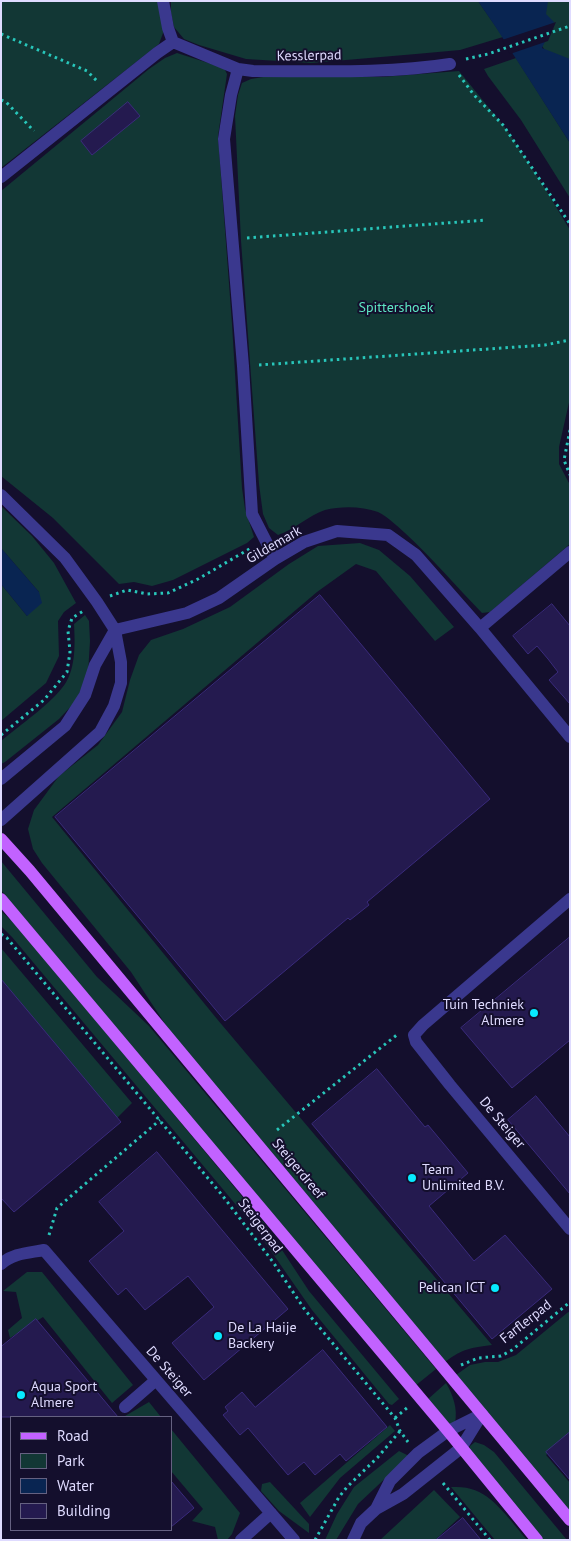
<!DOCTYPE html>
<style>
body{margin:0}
#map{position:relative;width:571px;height:1541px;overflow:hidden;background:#140f2d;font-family:"PT Sans",sans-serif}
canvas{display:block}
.frame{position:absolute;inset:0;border:2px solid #dfdbff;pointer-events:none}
.legend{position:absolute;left:10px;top:1416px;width:162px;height:115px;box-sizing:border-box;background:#140f2d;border:1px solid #656181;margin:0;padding:6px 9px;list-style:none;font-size:15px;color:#dfdbff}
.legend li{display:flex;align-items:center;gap:10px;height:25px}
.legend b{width:25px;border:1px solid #656181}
</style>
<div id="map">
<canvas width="571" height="1541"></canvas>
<div class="frame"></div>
<ul class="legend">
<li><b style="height:6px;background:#c262ff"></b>Road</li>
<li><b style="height:14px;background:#123735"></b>Park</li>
<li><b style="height:14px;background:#092552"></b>Water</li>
<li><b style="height:14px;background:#241a4f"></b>Building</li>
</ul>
</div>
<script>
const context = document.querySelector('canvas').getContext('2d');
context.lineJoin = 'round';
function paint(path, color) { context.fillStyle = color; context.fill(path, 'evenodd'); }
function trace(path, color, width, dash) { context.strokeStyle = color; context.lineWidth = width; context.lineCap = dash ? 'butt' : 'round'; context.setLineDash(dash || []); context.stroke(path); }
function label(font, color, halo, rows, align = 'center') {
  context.font = font + ' "PT Sans",sans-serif'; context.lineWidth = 4; context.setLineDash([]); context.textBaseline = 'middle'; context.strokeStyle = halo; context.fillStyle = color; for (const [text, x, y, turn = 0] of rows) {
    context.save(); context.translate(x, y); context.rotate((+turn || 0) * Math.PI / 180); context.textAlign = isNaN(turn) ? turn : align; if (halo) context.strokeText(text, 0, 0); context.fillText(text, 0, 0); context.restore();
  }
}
const green = new Path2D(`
 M1,1h158l7,24 -7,19 -158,124z
 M171,1h307l25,36 -43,13 -44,4 -105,9 -65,-4 -47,-14 -15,-6 -10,-12 -3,-14z
 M513,1h57v88z
 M177,53l47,15 3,6 -9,62 14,188 10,164 3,21 9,28 -7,6 -74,37 -21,6 -18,-4 -15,2 -66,-66 -52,-42v-285l148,-122 16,-11z
 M516,58l54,85v55l-49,-78 -33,-44 -4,-7z
 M459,71l48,59 37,57 26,43v168l-11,49v17l11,21v59l-80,68 -8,1c-26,-27 -50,-55 -77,-80 -9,-8 -17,-16 -27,-21 -16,-6 -37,-6 -53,-2 -17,6 -30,19 -47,25l-9,-7 -6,-14 -4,-30 -18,-243 -6,-125 3,-21 4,-12 9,-4 18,-3 43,-1 70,2z
 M1,506l31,30 22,27 22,40 -12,9 -6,9 1,35 -13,27 -45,38v-137l26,32 12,-24 -38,-44z
 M360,543l19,7 31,26 44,51 -19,14 -59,-70 -20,-7 -39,28 -265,225 165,202 275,326c-22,3 -28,3 -47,17l-272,-326 -42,-64 -89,-109 -9,-14 -5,-20 6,-19 25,-34 39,-31 24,-33 8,-32 9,-25 12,-15 32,-11 47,-22 59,-43 29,-18z
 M85,615l4,6 1,20 -2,33 -12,27 -17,18 -54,43 -4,2v-23c19,-16 51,-38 64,-57 11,-17 10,-41 9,-60z
 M1,861l96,116 52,49 287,343 -21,17 -414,-496z
 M1,911l18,17 246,296 44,67 90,108 -7,6 -3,-1 -77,-94 -60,-86 -240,-287 -11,-11z
 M1,948l131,155 -18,18 -113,-136z
 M27,1272h15l91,113 -21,18 -69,-86 -33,21 -2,-8 14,-12 -6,-26 -13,-1z
 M570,1311v124l-24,20 24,28v29l-114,-137 14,-10 15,-3h13l18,-7 51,-42z
 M446,1383c7,12 12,26 9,40l-4,2 -24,-25z
 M149,1402l12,15h-34l-2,-1z
 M390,1425l5,6 -55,47 -30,39 -10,-14z
 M171,1429l69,84 -8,21 -5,6h-9l-3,-13 -23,-6 11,-12 -32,-38z
 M475,1442l9,3 10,7 73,88h-25l-73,-90 1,-4z
 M399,1451l10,5 -51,48 -22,36h-11l12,-26 17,-27z
 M270,1482l39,42v9l-30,-22 -18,-20 1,-7z
 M451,1487c7,0 14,0 20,2 22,5 42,35 56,51h-32z
 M434,1490l26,27 -25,23h-55z`);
const water = new Path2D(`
 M478,1h70l-2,13 8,8 -12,26 28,11v84l-75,-117z
 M1,548l38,44 3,11 -15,13 -26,-32z`);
const pier = new Path2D(`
 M556,22l-8,19 -38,13 -8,-14z`);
const building = new Path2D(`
 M128,102l12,14 -48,39 -11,-14z
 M320,595l170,204 -123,103 2,3 -19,15 -2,-2 -123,103 -170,-204z
 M552,604l18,22v78l-21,-24 9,-8 -10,-13 -11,-13 -9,8 -15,-18z
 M570,937v103l-58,48 -51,-60z
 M1,979l120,143 -107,90 -13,-14z
 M377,1069l48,58 3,-2 40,48 -39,33 45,55 31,-26 47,54 -60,50 -180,-215z
 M536,1096l34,41v57l-62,-74z
 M157,1152l131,157 -84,71 -32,-37 42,-36 -26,-31 -43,34 -19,-22 -8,7 -29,-34 35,-30 -25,-29z
 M36,1319l82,98h-117v-70z
 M323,1350l64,77 -41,34 -6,-7 -25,21 -11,-13 -16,13 -40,-47 -8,7 -17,-20 5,-4 -3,-4 17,-15 13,15z
 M570,1432v48l-24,-28z
 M171,1481l23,27 -23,19z
 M463,1518l18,22h-45z`);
const path = new Path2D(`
 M1,34l86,37 10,10
 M466,59l22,-5 82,-28
 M459,75l15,20 29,30 67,99
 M1,100l5,2 28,29
 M247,238l239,-18
 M259,365l286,-20 25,-5
 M570,430l-6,30 6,15
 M110,596l17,-6 20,4 21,-1 30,-14 53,-31
 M1,735l43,-35 23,-28 3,-20 -2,-21 4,-13 13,-8
 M1,934l6,4 215,257 51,67 32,48 90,108 5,13 8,11
 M277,1130l121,-96
 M49,1235l8,-27 103,-88
 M461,1365l17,-7 23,-2 11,-6 58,-48
 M395,1418l13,-11
 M443,1483l47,57
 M315,1540l24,-43 8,-10 31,-30 22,-26`);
const minor = new Path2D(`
 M163,1l5,27 5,14
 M238,69l-7,26 -7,44 19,227 9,148 23,45
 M1,177l156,-124 16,-11 65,27 15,2c65,0 134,3 197,-7
 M1,495l64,63 32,44 18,28 6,32v21l-7,23 -14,26 -99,88
 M570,552l-90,76 90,109
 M1,779l64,-53 20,-31 10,-30 20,-35 72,-17 32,-15 56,-39 29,-17 33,-11 51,4 28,20 64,73
 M570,899l-147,126 -9,10 2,7 34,43 120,144
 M1,1264c12,-11 28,-11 43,-14l250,290
 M125,1407l31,-27
 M376,1509l14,-28 28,-28 30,-22 34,-17
 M241,1540l30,-27
 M353,1540l8,-17 15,-14 27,-15 58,-46 21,-34`);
const major = new Path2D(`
 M1,839l29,32 540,649
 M1,899l447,532 89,109`);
const markers = [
 [534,1013,5,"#07eaff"],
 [412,1178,5,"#07eaff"],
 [495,1288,5,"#07eaff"],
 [218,1336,5,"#07eaff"],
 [21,1395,5,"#07eaff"]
];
const streetNames = [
 ["Kesslerpad",309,56,-1],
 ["Gildemark",274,545,-30],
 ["De Steiger",502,1123,50],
 ["Steigerdreef",298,1169,50],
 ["Steigerpad",260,1226,53],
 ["Farflerpad",526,1322,-38],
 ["De Steiger",169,1372,49]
];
const parkNames = [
 ["Spittershoek",396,308]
];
const poiNames = [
 ["Tuin Techniek",524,1005,"right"],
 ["Almere",524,1021,"right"],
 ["Team",422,1170],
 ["Unlimited B.V.",422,1186],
 ["Pelican ICT",485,1288,"right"],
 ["De La Haije",228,1328],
 ["Backery",228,1344],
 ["Aqua Sport",31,1387],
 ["Almere",31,1403]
];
paint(green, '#123735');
paint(water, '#092552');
paint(pier, '#140f2d');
paint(building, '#241a4f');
trace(building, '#3a2b7c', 1);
trace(path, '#28c6ba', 3, [2.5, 4]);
trace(minor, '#3a388e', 12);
trace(major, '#c262ff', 12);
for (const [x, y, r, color] of markers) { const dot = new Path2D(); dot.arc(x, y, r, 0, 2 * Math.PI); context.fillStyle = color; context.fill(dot); trace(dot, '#140f2d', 2); }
label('14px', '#dfdbff', '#140f2d', streetNames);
label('14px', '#5ee8c4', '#140f2d', parkNames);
label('14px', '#dfdbff', '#140f2d', poiNames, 'left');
</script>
